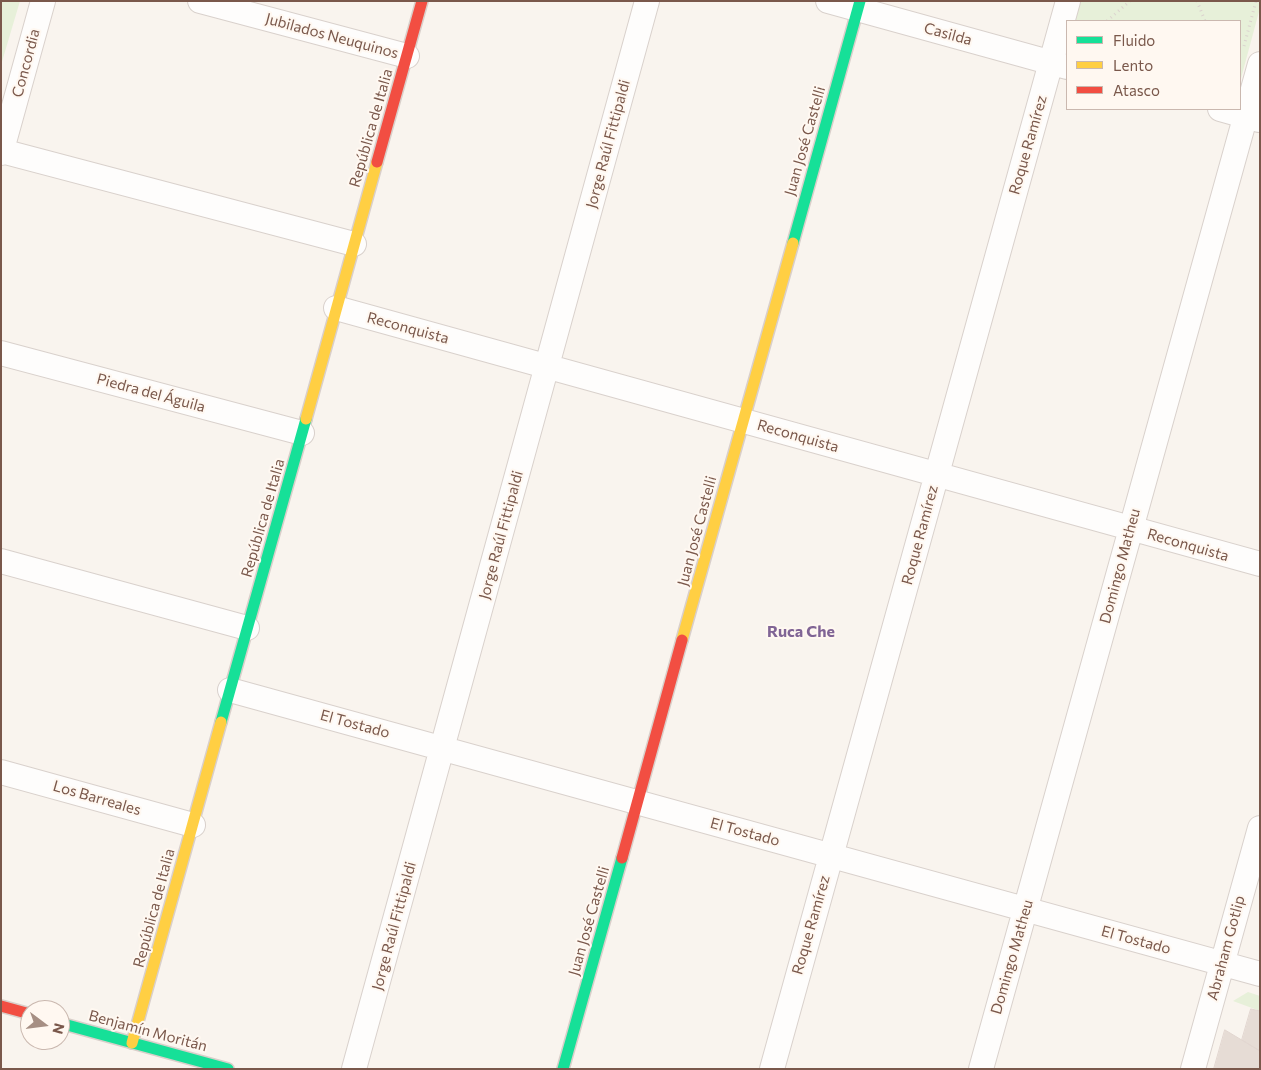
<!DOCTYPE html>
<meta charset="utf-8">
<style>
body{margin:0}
#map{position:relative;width:1261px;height:1070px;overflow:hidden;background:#f9f4ee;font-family:Commissioner,sans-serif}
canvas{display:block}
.frame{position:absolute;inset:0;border:2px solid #7a584b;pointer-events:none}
.legend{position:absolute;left:1066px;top:20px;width:175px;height:90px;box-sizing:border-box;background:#fff8f1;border:1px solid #cab8af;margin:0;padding:6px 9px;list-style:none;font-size:15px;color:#7a584b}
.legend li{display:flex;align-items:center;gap:10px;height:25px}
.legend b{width:25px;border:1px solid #cab8af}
.north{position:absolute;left:20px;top:1000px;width:50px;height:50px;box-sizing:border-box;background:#fff8f1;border:1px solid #cab8af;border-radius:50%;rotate:105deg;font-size:14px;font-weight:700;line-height:20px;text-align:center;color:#7a584b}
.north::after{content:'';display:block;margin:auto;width:18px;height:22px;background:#a68f84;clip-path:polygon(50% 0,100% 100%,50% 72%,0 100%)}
</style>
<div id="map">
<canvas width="1261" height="1070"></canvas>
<div class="frame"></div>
<ul class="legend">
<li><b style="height:6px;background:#16e098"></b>Fluido</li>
<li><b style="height:6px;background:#ffcf43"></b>Lento</li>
<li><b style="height:6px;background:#f24e42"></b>Atasco</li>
</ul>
<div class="north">N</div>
</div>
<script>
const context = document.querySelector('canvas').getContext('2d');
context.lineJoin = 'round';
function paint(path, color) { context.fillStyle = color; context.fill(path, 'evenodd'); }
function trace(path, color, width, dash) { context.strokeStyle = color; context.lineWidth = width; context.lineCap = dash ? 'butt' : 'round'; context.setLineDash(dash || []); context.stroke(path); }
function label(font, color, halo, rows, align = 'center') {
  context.font = font + ' Commissioner,sans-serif'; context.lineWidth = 4; context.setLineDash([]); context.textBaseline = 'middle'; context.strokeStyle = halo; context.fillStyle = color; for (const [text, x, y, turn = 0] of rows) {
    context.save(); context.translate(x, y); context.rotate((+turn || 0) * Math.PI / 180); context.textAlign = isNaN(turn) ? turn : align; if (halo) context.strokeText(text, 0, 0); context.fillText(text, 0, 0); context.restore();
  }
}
const green = new Path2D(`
 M1,1h19l-19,64z
 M1079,1h181v7l-20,74v-61h-166z
 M1248,992l12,4v15l-27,-10z`);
const building = new Path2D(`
 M1251,1009l9,2v40l-18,-11z
 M1225,1030l35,21v18h-46z`);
const path = new Path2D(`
 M1197,1l8,20
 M1107,21l23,-20
 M1244,46l12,-45`);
const street = new Path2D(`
 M200,1l207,55
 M828,1l239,66
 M1220,109l39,11
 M2,151l352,93
 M1,153l42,-152
 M336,308l924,256
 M1,353l301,80
 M1,561l246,67
 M230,690l1030,284
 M1,772l192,53
 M354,1069l293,-1068
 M772,1069l296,-1068
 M981,1069l279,-1005
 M1193,1069l67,-241`);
const fast = new Path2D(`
 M793,243l67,-242
 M221,722l85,-303
 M60,1023l168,46
 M563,1069l59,-211`);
const slow = new Path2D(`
 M306,419l71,-257
 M682,640l111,-397
 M132,1043l89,-321`);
const jam = new Path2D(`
 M377,162l45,-161
 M622,858l60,-218
 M1,1006l29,8`);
const streetNames = [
 ["Casilda",948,34,15],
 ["Jubilados Neuquinos",332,36,15],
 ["Concordia",26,63,-75],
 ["República de Italia",371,128,-74],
 ["Juan José Castelli",805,141,-74],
 ["Jorge Raúl Fittipaldi",608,144,-75],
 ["Roque Ramírez",1028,145,-74],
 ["Reconquista",408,328,15],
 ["Piedra del Águila",151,393,15],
 ["Reconquista",798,436,16],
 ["República de Italia",263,518,-74],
 ["Juan José Castelli",697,531,-75],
 ["Jorge Raúl Fittipaldi",501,535,-75],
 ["Roque Ramírez",920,535,-75],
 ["Reconquista",1188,545,16],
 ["Domingo Matheu",1120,566,-75],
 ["El Tostado",355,724,15],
 ["Los Barreales",97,798,16],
 ["El Tostado",745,832,15],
 ["República de Italia",154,908,-75],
 ["Juan José Castelli",589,921,-74],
 ["Roque Ramírez",811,925,-74],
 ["Jorge Raúl Fittipaldi",394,926,-75],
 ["El Tostado",1136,940,15],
 ["Abraham Gotlip",1226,948,-75],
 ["Domingo Matheu",1012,957,-74],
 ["Benjamín Moritán",148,1031,15]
];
const neighbourhoodNames = [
 ["Ruca Che",801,632]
];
paint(green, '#e7f0d9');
paint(building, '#e6dcd5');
trace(building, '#e2d6d0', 1);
trace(street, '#d9d1cc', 26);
trace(fast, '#d9cfca', 14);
trace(slow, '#d9cfca', 14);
trace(jam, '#d9cfca', 14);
trace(path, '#dbd2ce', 3, [1, 4]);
trace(street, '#fefdfc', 24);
trace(fast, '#16e098', 11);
trace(slow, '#ffcf43', 11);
trace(jam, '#f24e42', 11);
label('15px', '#7a584b', '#fff8f1', streetNames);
label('bold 16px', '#806495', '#fff8f1', neighbourhoodNames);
</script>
